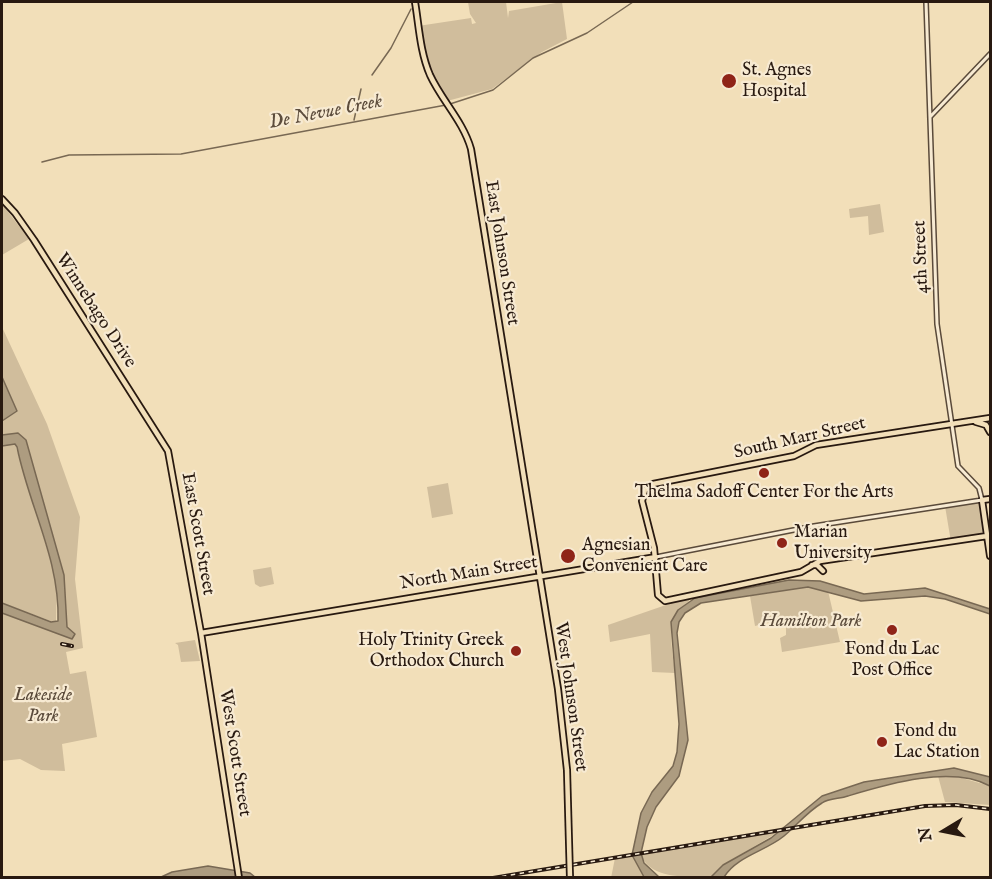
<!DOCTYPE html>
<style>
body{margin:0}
#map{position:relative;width:992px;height:879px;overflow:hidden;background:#f2dfb9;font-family:"IM FELL English",serif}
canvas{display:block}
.frame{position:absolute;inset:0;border:3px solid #281910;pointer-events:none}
.north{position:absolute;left:914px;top:801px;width:60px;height:60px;-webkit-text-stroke:4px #f7ead2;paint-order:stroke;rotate:260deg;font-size:16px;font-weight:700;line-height:24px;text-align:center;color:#281910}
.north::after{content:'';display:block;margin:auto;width:21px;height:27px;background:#281910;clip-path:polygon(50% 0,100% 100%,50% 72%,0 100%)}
</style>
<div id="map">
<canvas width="992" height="879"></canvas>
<div class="frame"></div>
<div class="north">N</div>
</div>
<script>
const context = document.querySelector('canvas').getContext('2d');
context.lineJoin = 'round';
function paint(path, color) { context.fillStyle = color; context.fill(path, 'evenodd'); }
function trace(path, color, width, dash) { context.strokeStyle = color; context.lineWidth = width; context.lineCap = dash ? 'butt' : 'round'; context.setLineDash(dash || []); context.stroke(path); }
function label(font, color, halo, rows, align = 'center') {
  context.font = font + ' "IM FELL English",serif'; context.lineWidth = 4.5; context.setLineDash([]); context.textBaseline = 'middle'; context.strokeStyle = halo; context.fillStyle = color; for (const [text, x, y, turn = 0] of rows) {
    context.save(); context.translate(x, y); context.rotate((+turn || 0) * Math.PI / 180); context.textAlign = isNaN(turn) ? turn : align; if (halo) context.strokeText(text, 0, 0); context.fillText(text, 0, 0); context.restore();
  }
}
const green = new Path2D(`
 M468,2h38l2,16 1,-7 53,-9 5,37 -25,13 -50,37 -45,12 -17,-26 -12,-49 53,-8 1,6 4,-1 -6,-9z
 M2,204l27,35 -27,16z
 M880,204l4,28 -15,3 -1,-19 -18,2 -1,-9z
 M2,327l45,97 33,93 -5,62 8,69 -17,4 4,22 16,-3 11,66 -35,7 3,27 -24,-1 -21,-11 -18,2v-148l70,26 -5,-12 -3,-52 -39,-132 -7,-10 -16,2v-14l15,-10 -15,-34z
 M15,444l42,137 -1,42 -54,-20v-157z
 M448,483l5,31 -21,4 -5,-31z
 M982,500l5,36 -36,6 -6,-36z
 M271,567l3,17 -14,3 -5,-3 -2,-14z
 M808,587l20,4 12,51 -58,10 -2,-14 6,-3v-13l-3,-3 -28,7 -5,-30z
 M689,597v4c-25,18 -17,44 -14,72l-23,-1 -2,-38 -40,8 -2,-17z
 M195,640l5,21 -19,1 -3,-17 -3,-2z
 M938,776h17l35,10v19l-45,-3z
 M780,831l-57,34 -12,12c-25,0 -61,2 -70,-22z
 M632,855l12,22 -33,1 4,-20z`);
const water = new Path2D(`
 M2,377l15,34 -15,10z
 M18,433l8,7 38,135 3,52 8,7 -3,5 -70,-26v-10l49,19 7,-1c2,-62 -29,-114 -41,-174l-2,-3 -13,2v-11z
 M789,580l31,1 44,13 61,-6 65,21v5l-45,-15 -20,-3 -64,5 -53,-14 -107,16 -16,10 -6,9 -2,11 11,107 -9,36 -23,31 -9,20 -6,26 3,10 15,14h-15l-12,-22 9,-42 11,-21 21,-26 4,-14 2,-28 -8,-102 7,-12 17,-12z
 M954,768l36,9v9c-39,-21 -102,-2 -142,10 -8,3 -19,2 -26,7 -15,9 -25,22 -38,33 -18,15 -47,20 -60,41h-13l12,-12 48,-27 51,-42 42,-14z
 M208,866l42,7 5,4 -96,1 13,-6z`);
const stream = new Path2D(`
 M372,75l19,-27 20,-39
 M450,104l43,-14 40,-32 54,-25 46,-31
 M354,120l7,-31
 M42,162l27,-7 112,-1 265,-49`);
const minor = new Path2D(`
 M930,117l60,-63
 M656,557l158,-31 168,-26 -3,-12 -21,-22 -21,-142 -11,-322`);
const major = new Path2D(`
 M415,2c4,24 5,50 15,73 12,26 33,46 41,74l87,540 9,81
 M2,199l13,14 19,27 134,211 33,182 38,245
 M976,422l10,3 4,7
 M990,499l-8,1 8,56
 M987,536l-167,25 -19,11 -136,29 -7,-6 -4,-47 -12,-47 3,-11 8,-6 141,-28 22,-11 174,-27
 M812,565h5l6,6
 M201,633l455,-76`);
const rail = new Path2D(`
 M62,644l10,2
 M493,878l432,-72 31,-1 34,4`);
const majorBridge = new Path2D(`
 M567,770l3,108`);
const markers = [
 [729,81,8,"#8f2418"],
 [764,473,6,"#8f2418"],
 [782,543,6,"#8f2418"],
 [568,556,8,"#8f2418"],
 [892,630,6,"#8f2418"],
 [516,651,6,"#8f2418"],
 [882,742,6,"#8f2418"]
];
const poiNames = [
 ["St. Agnes",742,71],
 ["Hospital",742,92],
 ["Thelma Sadoff Center For the Arts",764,493,"center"],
 ["Marian",794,533],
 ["University",794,554],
 ["Agnesian",582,546],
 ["Convenient Care",582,567],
 ["Holy Trinity Greek",504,641,"right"],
 ["Orthodox Church",504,662,"right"],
 ["Fond du Lac",892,650,"center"],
 ["Post Office",892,671,"center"],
 ["Fond du",894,732],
 ["Lac Station",894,753]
];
const streetNames = [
 ["East Johnson Street",501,253,81],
 ["4th Street",922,257,-92],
 ["Winnebago Drive",95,311,57],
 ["South Marr Street",800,439,-13],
 ["East Scott Street",197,534,80],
 ["North Main Street",469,574,-9],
 ["West Johnson Street",570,697,82],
 ["West Scott Street",234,753,81]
];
const parkNames = [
 ["Hamilton Park",811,622],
 ["Lakeside",43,696],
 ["Park",43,717]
];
const waterNames = [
 ["De Nevue Creek",326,113,-11]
];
paint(green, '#d0bd9c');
paint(water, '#ad9c80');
trace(water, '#786853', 1.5);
trace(stream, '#786853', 1.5);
trace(minor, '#5a4a3a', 6);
trace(major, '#281910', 8);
trace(minor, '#f7ead2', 3);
trace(major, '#f2dfb9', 4.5);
trace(rail, '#281910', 4);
trace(rail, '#f7ead2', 1.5, [4.5]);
trace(majorBridge, '#281910', 8, []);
trace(majorBridge, '#f2dfb9', 4.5);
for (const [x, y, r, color] of markers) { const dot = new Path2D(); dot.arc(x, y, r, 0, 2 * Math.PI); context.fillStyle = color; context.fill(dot); trace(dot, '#f7ead2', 2); }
label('18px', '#281910', '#f7ead2', poiNames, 'left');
label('18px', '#281910', '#f7ead2', streetNames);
label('italic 18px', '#5a4a3a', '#f7ead2', parkNames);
label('italic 20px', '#5d4d3d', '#f7ead2', waterNames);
</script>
